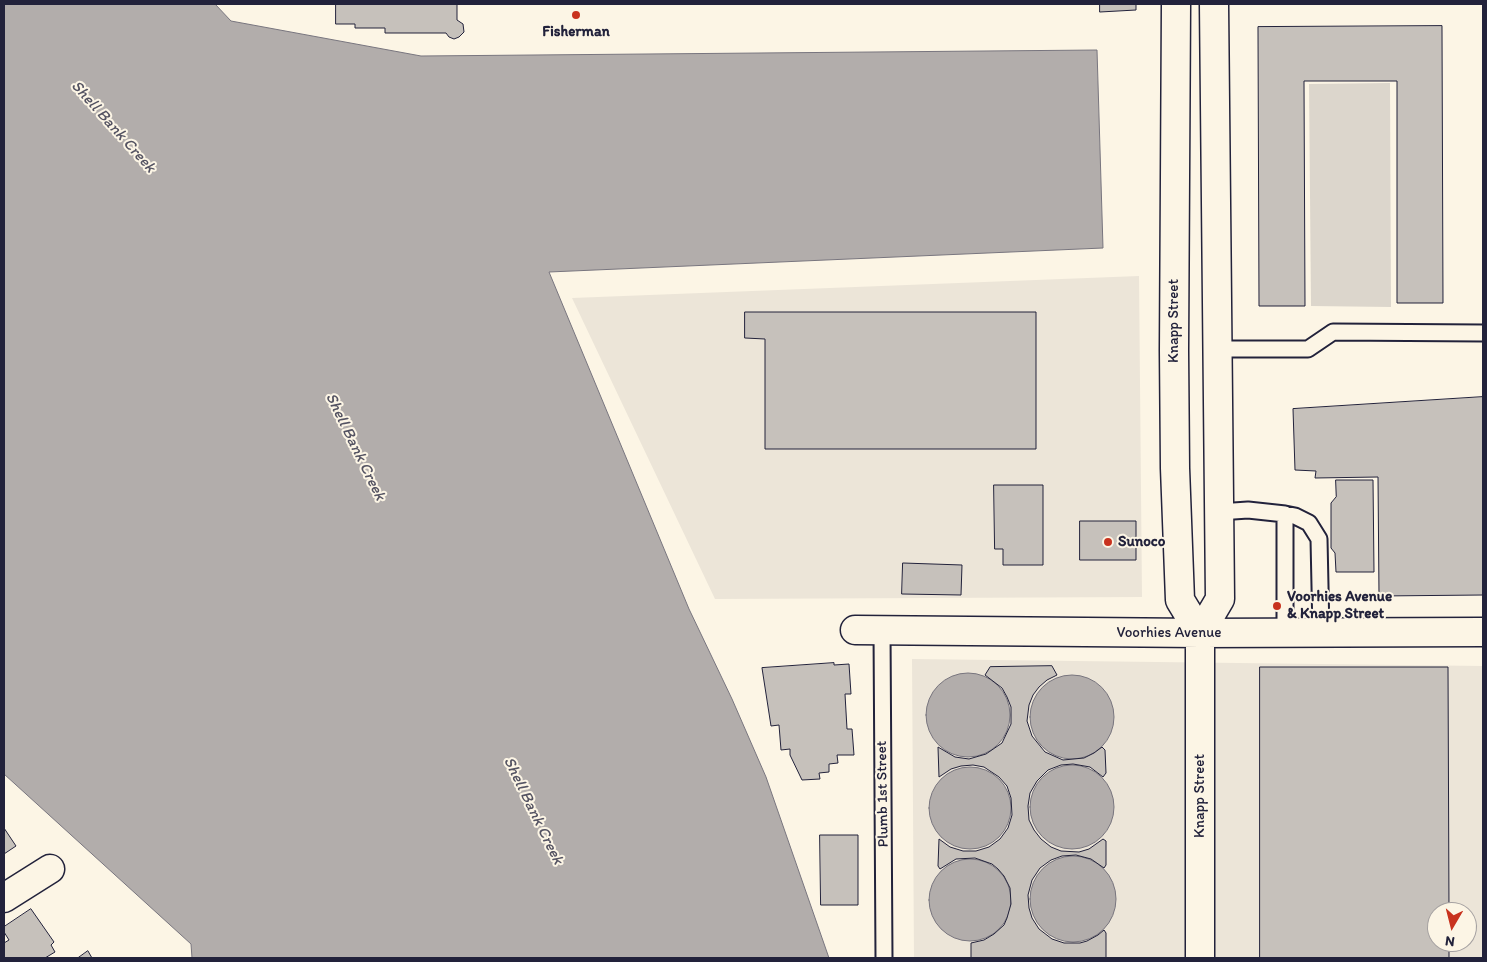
<!DOCTYPE html>
<style>
body{margin:0}
#map{position:relative;width:1487px;height:962px;overflow:hidden;background:#fcf5e5;font-family:Itim,sans-serif}
canvas{display:block}
.frame{position:absolute;inset:0;border:5px solid #22223b;pointer-events:none}
.north{position:absolute;left:1427px;top:902px;width:50px;height:50px;box-sizing:border-box;background:#fcf5e5;border:1px solid #a5a1a1;border-radius:50%;rotate:188deg;font-size:14px;font-weight:700;line-height:20px;text-align:center;color:#22223b}
.north::after{content:'';display:block;margin:auto;width:18px;height:22px;background:#c8321e;clip-path:polygon(50% 0,100% 100%,50% 72%,0 100%)}
</style>
<div id="map">
<canvas width="1487" height="962"></canvas>
<div class="frame"></div>
<div class="north">N</div>
</div>
<script>
const context = document.querySelector('canvas').getContext('2d');
context.lineJoin = 'round';
function paint(path, color) { context.fillStyle = color; context.fill(path, 'evenodd'); }
function trace(path, color, width, dash) { context.strokeStyle = color; context.lineWidth = width; context.lineCap = dash ? 'butt' : 'round'; context.setLineDash(dash || []); context.stroke(path); }
function label(font, color, halo, rows, align = 'center') {
  context.font = font + ' Itim,sans-serif'; context.lineWidth = 4; context.setLineDash([]); context.textBaseline = 'middle'; context.strokeStyle = halo; context.fillStyle = color; for (const [text, x, y, turn = 0] of rows) {
    context.save(); context.translate(x, y); context.rotate((+turn || 0) * Math.PI / 180); context.textAlign = isNaN(turn) ? turn : align; if (halo) context.strokeText(text, 0, 0); context.fillText(text, 0, 0); context.restore();
  }
}
const built = new Path2D(`
 M1139,276l3,321 -427,2 -143,-301z
 M912,659l571,7v292h-569zM1437,912h30v30h-30z`);
const green = new Path2D(`
 M1390,83l1,224 -80,-1 -2,-222z`);
const water = new Path2D(`
 M4,4h211l16,17 190,35 676,-6 6,198 -554,24 140,337 43,90 34,78 63,181h-637l-1,-14 -187,-170z
 M926 715a42 42 0 1 1 84 0a42 42 0 1 1-84 0Z
 M1030 717a42 42 0 1 1 84 0a42 42 0 1 1-84 0Z
 M1030 807a42 42 0 1 1 84 0a42 42 0 1 1-84 0Z
 M929 808a41 41 0 1 1 82 0a41 41 0 1 1-82 0Z
 M1030 899a43 43 0 1 1 86 0a43 43 0 1 1-86 0Z
 M929 900a41 41 0 1 1 82 0a41 41 0 1 1-82 0Z`);
const building = new Path2D(`
 M336,4h121v16l6,4 1,8 -5,5 -5,2 -5,-2 -3,-4h-61v-5h-30v-4h-19z
 M1100,4h36v6l-36,2z
 M1442,26l1,277h-46v-222h-93l1,225h-46l-1,-279z
 M745,312h291v137h-271v-110l-20,-1z
 M1483,397v198l-104,1 -1,-119 -63,1 1,-7 -21,-1 -2,-61z
 M1336,480h37l1,92h-38l-1,-19 -4,-5v-45l5,-6z
 M994,485h49v80h-40v-16h-8z
 M1080,521h56v39h-56z
 M903,563l59,2 -1,30 -59,-1z
 M834,663v2l15,-1 2,30h-6l2,35h5l2,26h-17l1,8 -9,1v8l-10,1 1,6 -18,1 -12,-25v-6l-9,1 -2,-25 -8,1 -9,-58z
 M1052,666l5,9 -10,5 -8,7 -6,8 -4,10 -2,16 5,15 13,16 18,8 21,-2 10,-5 8,-6 3,3 1,23 -3,4 -13,-10 -17,-3 -12,1 -13,5 -11,11 -7,12 -2,13 1,14 5,10 7,9 10,8 10,4 18,1 10,-3 14,-10 3,2v24l-2,3 -13,-9 -15,-4 -14,1 -11,4 -11,8 -8,12 -4,15 1,13 3,10 7,11 13,10 12,4h16l7,-2 11,-6 6,-5 2,3v25h-135v-15l13,-3 10,-6 10,-9 3,-7 4,-14 -1,-16 -6,-12 -6,-7 -6,-5 -17,-6 -19,1 -16,10 -2,-3 1,-27 11,8 13,4h13l13,-4 11,-8 8,-11 4,-13 -1,-17 -4,-12 -8,-9 -15,-10 -11,-2 -12,1 -10,3 -12,8 -1,-30 17,10 14,2 17,-5 16,-11 9,-19v-17l-4,-10 -5,-9 -17,-13 5,-8z
 M1260,667h188l1,245h-12v30h12v16h-189z
 M4,828l12,18 -12,8z
 M820,835h38v70h-37z
 M31,909l23,33 -3,3 4,7 -10,6h-41v-15l5,-3 -5,-8v-5z
 M88,951l4,7h-14z`);
const lane = new Path2D(`
 M1217,349h91l25,-17 150,1
 M1219,512l29,-2 37,4 10,2 14,7 10,16 2,94
 M1285,514v119
 M882,630l2,328`);
const street = new Path2D(`
 M1176,4l-2,346 1,118 5,132 20,33
 M855,630l345,3 283,-1
 M4,898l46,-29
 M1200,958v-325l20,-34 -6,-595`);
const markers = [
 [576,15,5,"#c8321e"],
 [1108,542,5,"#c8321e"],
 [1277,606,5,"#c8321e"]
];
const poiNames = [
 ["Fisherman",576,32,"center"],
 ["Sunoco",1118,542],
 ["Voorhies Avenue",1287,597],
 ["& Knapp Street",1287,614]
];
const streetNames = [
 ["Knapp Street",1174,321,-90],
 ["Voorhies Avenue",1169,633],
 ["Plumb 1st Street",883,794,-91],
 ["Knapp Street",1200,796,-90]
];
const waterNames = [
 ["Shell Bank Creek",113,127,48],
 ["Shell Bank Creek",355,447,64],
 ["Shell Bank Creek",533,811,64]
];
paint(built, '#ece5d8');
paint(green, '#dcd6cc');
paint(water, '#b2adab');
trace(water, '#78757e', 1);
paint(building, '#c6c1bb');
trace(building, '#22223b', 1);
trace(lane, '#22223b', 19);
trace(street, '#22223b', 31);
trace(lane, '#fcf5e5', 15);
trace(street, '#fcf5e5', 28);
for (const [x, y, r, color] of markers) { const dot = new Path2D(); dot.arc(x, y, r, 0, 2 * Math.PI); context.fillStyle = color; context.fill(dot); trace(dot, '#fcf5e5', 2); }
label('bold 15px', '#22223b', '#fcf5e5', poiNames, 'left');
label('15px', '#22223b', '#fcf5e5', streetNames);
label('italic 16px', '#545362', '#fcf5e5', waterNames);
</script>
